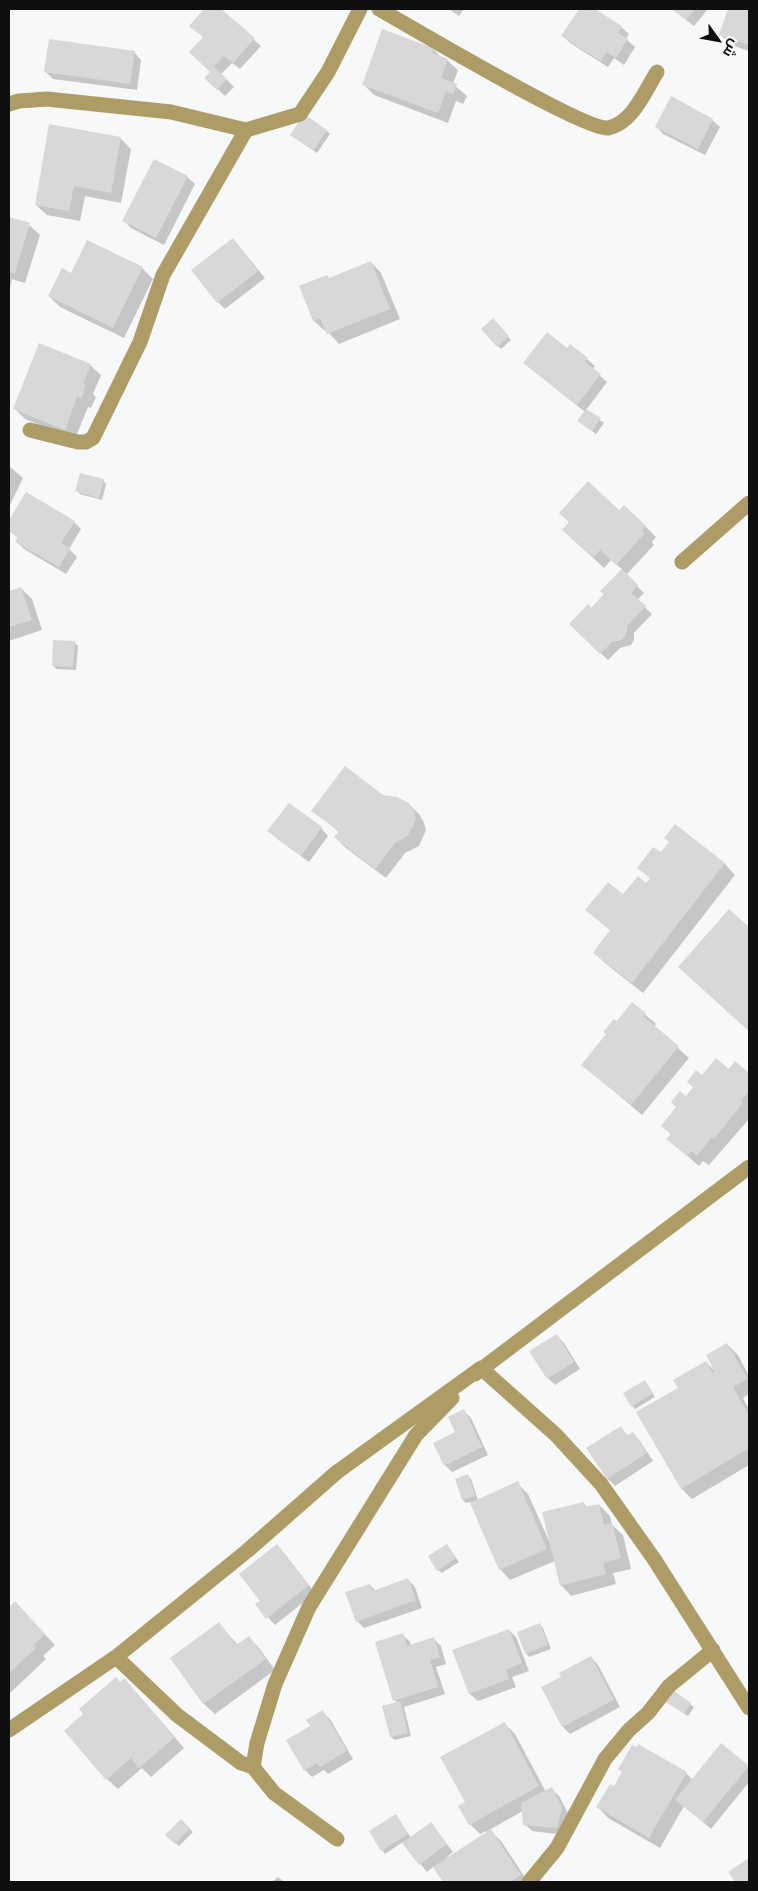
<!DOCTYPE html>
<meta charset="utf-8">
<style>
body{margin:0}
#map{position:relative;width:758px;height:1891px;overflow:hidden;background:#f7f8f9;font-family:Figtree,Cairo,sans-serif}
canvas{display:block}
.frame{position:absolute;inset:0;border:10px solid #0f0f0f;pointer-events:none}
.north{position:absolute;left:693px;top:15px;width:50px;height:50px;-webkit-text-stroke:4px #f7f8f9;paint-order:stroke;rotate:122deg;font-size:14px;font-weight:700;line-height:20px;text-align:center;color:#0f0f0f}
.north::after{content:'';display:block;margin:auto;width:18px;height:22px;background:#0f0f0f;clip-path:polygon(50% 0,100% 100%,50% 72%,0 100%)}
</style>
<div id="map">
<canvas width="758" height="1891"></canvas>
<div class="frame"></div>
<div class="north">ش</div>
</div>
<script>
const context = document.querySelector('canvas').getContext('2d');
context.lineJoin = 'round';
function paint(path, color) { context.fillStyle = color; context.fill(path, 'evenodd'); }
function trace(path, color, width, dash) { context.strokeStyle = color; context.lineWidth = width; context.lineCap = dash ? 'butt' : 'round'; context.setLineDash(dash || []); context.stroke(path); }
const shadow = new Path2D(`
 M205,9h14l42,37 -21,23 -8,-6 -11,11 13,13 -9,9 -19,-18 5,-6 -7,-34 -13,-12z
 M449,9h15l-5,7z
 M580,9h12l29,18 8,7 -3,5 9,8 -11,18 -10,-7 -6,9 -38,-24 -7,-7z
 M672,9h36l-14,17z
 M729,9h20v42l-18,-6 -11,-11z
 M433,49l8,8 6,3 11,10 -5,14 14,12 -4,8 -7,-3 -8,22 -74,-28 -11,-11z
 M134,52l7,8 -4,30 -84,-11 -7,-7z
 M712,120l8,7 -15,28 -42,-21 -7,-8z
 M326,130l4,4 -13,19 -22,-15z
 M120,138l11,11 -10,54 -36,-7 -5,25 -33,-6 -11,-10z
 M187,177l8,7 -31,61 -33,-17 -7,-7z
 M9,219l20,6 11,10 -15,48 -13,-4 -3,12z
 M233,239l32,39 -40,31 -7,-7z
 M371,262l10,11 19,46 -61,25 -12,-13h-2l-11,-10 -13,-34 29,-8z
 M142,268l11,11 -29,59 -64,-31 -11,-11 23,-22z
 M493,320l18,20 -10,9 -19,-19z
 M571,346l16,13 8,7 -3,3 15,13 -21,28 18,13 -8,11 -17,-13 6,-9 -61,-49 44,-13z
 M90,365l11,10 -8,19 3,3 -5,11 -3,-1 -13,32 -50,-20 -11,-11z
 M9,466l14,12 -14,29z
 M103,480l3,4 -4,16 -22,-6 -3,-3z
 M26,494l48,28 7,7 -12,20 8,8 -11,17 -42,-25 -7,-7 2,-4 -10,-7v-8z
 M619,512l26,14 11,11 -4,5 2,3 -28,30 18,18 -7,7 15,14 -18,19v7l-3,5 -11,3 -12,12 -37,-36 20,-14 14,-15 18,-25 -12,-10 -7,8 -30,-28z
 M21,588l11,11 10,31 -33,11v-49z
 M74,642l4,4 -2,24 -20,-1 -3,-4z
 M383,796l26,8 11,11 4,8 2,7 -7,16 -14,7 -19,25 -40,-30 -11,-11 4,-5 -26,-22z
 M675,826l50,38 10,11 -92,118 -38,-30 -10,-10 16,-22 -24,-21 37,-14 22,-12 5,-5 -12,-12 22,-13 9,-11z
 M321,828l7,8 -19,26 -33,-24z
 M729,911l20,18v102l-56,-51z
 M633,1004l23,20 -2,3 35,31 -47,57 -59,-50z
 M735,1063l14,11v45l-40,46 -6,-4 -4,5 -31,-27 3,-4 -8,-9 40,-49 26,-6z
 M556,1335l8,8 16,26 -25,16 -7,-7z
 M727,1344l11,11 11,21v18l-6,4 6,11v56l-57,34 -10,-10 -44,-76 42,-25 26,-26 10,10z
 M648,1385l7,12 -20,12 -3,-3z
 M464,1411l7,7 17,37 -36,17 -7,-7z
 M621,1428l8,9 4,-3 7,7 13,20 -38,25 -7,-7 -20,-30z
 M468,1475l3,4 7,21 39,-17 11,11 21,47 34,-38 5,5 11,-3 11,11 2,9 11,10 8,34 -18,4 3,11 -45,12 -10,-11 -6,-24 -45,19 -10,-11 -29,-67 -5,1 -3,-3z
 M447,1545l12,17 -17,11 -4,-3z
 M284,1553l31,40 -40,32 -18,-20 5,-4z
 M407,1579l8,8 7,21 -58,20 -7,-7 13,-36 6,6z
 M15,1603l40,42 -12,11 3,3 -37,35v-85z
 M219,1624l19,21 11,-8 10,11 16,22 -60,44 -11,-10 -32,-45z
 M540,1624l3,4 8,21 -22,8 -3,-4z
 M509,1630l7,7 13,34 -17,6 4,10 -38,14 -8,-7 -16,-43z
 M403,1635l7,7 1,4 23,-7 7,7 5,18 -10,3 9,27 -41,13 7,29 -16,4 -4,-3 -7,-30 13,-4 -2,-3z
 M591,1657l7,8 22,42 -50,27 -7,-7v-49z
 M120,1684l14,6 50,58 -33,29 -9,-9 -24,21 -11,-10z
 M674,1692l20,15 -6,9 -17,-11z
 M322,1712l8,7 23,40 -25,15 -4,-4 -12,7 -7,-7 7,-44z
 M505,1724l10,10 31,58 6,-3 7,7 10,19 -5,20 -32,-4 -7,-7 -2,-13 -34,19 12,11 27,41h-83l-11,-16 -7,6 -24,-30 -18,12 -15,-22 26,-17 15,23 20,-14 22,28 -6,5 1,1 39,-25 -1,-2 -6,3 -10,-10 -4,-21z
 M722,1745l27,23v14l-38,47 -27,-23 -24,42 -52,-30 -10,-11 16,-19 9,-15 -4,-4 20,-23 47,27 7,7z
 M181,1821l12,11 -14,14 -12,-11z
 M278,1877l6,5h-12z`);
const building = new Path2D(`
 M204,9h17l34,29 -22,25 -9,-7 -10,10 13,13 -10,11 -13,-12 6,-6 -21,-20 14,-15 -14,-11z
 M579,9h16l27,17 -4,7 10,6 -12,19 -10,-6 -5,9 -40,-25z
 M672,9h23l-9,11z
 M728,9h21v36l-30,-10z
 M382,29l51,19 -1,5 16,6 -7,19 16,6 -4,10 -7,-3 -8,22 -76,-28z
 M49,39l86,12 -5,33 -86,-12z
 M671,96l42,23 -15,30 -43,-22z
 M304,114l23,16 -13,20 -24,-15z
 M49,124l72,13 -10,56 -37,-7 -5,25 -34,-6z
 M154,159l34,17 -32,62 -34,-17z
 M9,217l21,6 -15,50 -6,-1z
 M233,238l25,33 -41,32 -26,-33z
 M87,240l56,27 -30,61 -65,-32 14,-28 9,5z
 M371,261l19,48 -63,25 -7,-16 -7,3 -14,-35 28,-11 2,3z
 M493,318l16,18 -12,11 -16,-18z
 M547,332l20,16 3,-4 18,14 -3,4 16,12 -24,31 -54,-42z
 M39,343l52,21 -8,20 3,1 -5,14 -4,-2 -12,33 -52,-21z
 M586,409l15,9 -9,13 -15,-10z
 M80,473l24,6 -5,19 -24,-7z
 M588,481l31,29 5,-5 22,21 -4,5 3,2 -29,32 -16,-15 -7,8 -31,-28 7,-8 -10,-9z
 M26,492l49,29 -14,22 9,5 -11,19 -44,-25 3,-6 -9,-5v-11z
 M622,569l16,16 -7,8 15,13 -19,20v6l-3,6 -5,3h-6l-13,13 -31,-30 19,-20 3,4 13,-14 -4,-3z
 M21,587l11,33 -23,7v-36z
 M53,640l22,1 -2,26 -21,-1z
 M345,766l38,29 14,2 12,6 5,8 2,8 -8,17 -13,7 -20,26 -41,-32 5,-6 -28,-20z
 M289,803l33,24 -21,29 -34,-25z
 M675,824l50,39 -93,120 -39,-30 17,-23 -25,-20 23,-28 15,12 15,-18 8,7 4,-5 -13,-10 16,-21 8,5 8,-10 -5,-4z
 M729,909l20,18v104l-71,-64z
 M632,1002l14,11 -3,3 36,30 -48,59 -50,-40 25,-31 -3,-2 11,-13 3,2z
 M716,1058l13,11 6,-8 14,12v18l-8,10 2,2 -29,36 -2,-2 -15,19 -5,-5 -5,5 -21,-17 5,-5 -10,-8 15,-19 -5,-5 9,-11 6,5 7,-9 -6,-5 9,-12 6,5z
 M557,1334l17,28 -27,17 -18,-28z
 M727,1343l21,36 -15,8 16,28v33l-68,41 -45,-77 42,-24 -5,-8 33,-19 7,12 2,-1 -9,-17z
 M645,1380l8,13 -22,14 -8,-14z
 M464,1409l18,38 -38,19 -11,-23 22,-11 -7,-15z
 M621,1426l6,10 6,-4 14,21 -40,26 -21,-31z
 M468,1474l7,22 -13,4 -7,-21z
 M518,1481l29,68 -48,21 -29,-67z
 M584,1502l1,5 14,-3 5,21 8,-2 9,35 -18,5 3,11 -46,12 -18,-74z
 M277,1544l32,41 -43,34 -11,-15 5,-3 -21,-27z
 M447,1544l9,14 -19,13 -9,-15z
 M408,1578l8,22 -60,22 -11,-30 25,-8 3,7z
 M15,1601l30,33 -11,11 2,3 -27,25v-66z
 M219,1622l17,23 13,-9 17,23 -63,45 -33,-46z
 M540,1623l8,22 -23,9 -8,-22z
 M509,1629l13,34 -16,7 3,9 -40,15 -17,-44z
 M403,1633l4,13 27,-9 6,20 -10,3 8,27 -45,14 -18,-59z
 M591,1656l23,44 -52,27 -21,-40 20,-10 -2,-4z
 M116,1677l4,5 4,-4 51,59 -36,31 -8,-10 -25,22 -42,-49 19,-17 -4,-5z
 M674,1691l17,12 -7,11 -18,-12z
 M400,1701l8,32 -18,4 -8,-31z
 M323,1710l24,41 -27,16 -3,-4 -13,8 -18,-31 24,-14 -4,-6z
 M505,1722l34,64 -70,39 -11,-19 7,-4 -25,-45z
 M721,1743l28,23 -46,56 -28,-22z
 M638,1744l49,28 -38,66 -53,-31 14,-23 4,2 8,-14 -4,-3 14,-24 5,2z
 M552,1787l10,20 -5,21 -34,-3 -2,-22z
 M396,1814l12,20 -27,17 -12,-20z
 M181,1819l9,9 -15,16 -10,-9z
 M431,1822l16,22 -28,21 -17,-22z
 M491,1829l30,46 -11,7h-67l-10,-15z
 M749,1858v24h-14l-7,-10z`);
const minor = new Path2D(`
 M379,9c32,18 206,122 229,119 24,-4 37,-37 49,-56
 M9,104l10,-3 28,-2 124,13 75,18 54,-16 28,-42 32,-63
 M30,430l48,12h8l7,-4 47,-96 23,-67 83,-145
 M682,562l67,-59
 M475,1374l274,-207
 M116,1657l61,58 64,48 12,4
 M9,1730l107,-73 131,-106 90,-79 144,-104 75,67 45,49 53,75 95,149
 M337,1839l-63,-46 -21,-26 4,-24 18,-59 34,-77 107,-172 36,-37
 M529,1882l28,-34 48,-89 24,-29 19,-17 21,-27 44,-36`);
paint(shadow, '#0003');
paint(building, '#d9d7d7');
trace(minor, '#ae9c66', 15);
</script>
